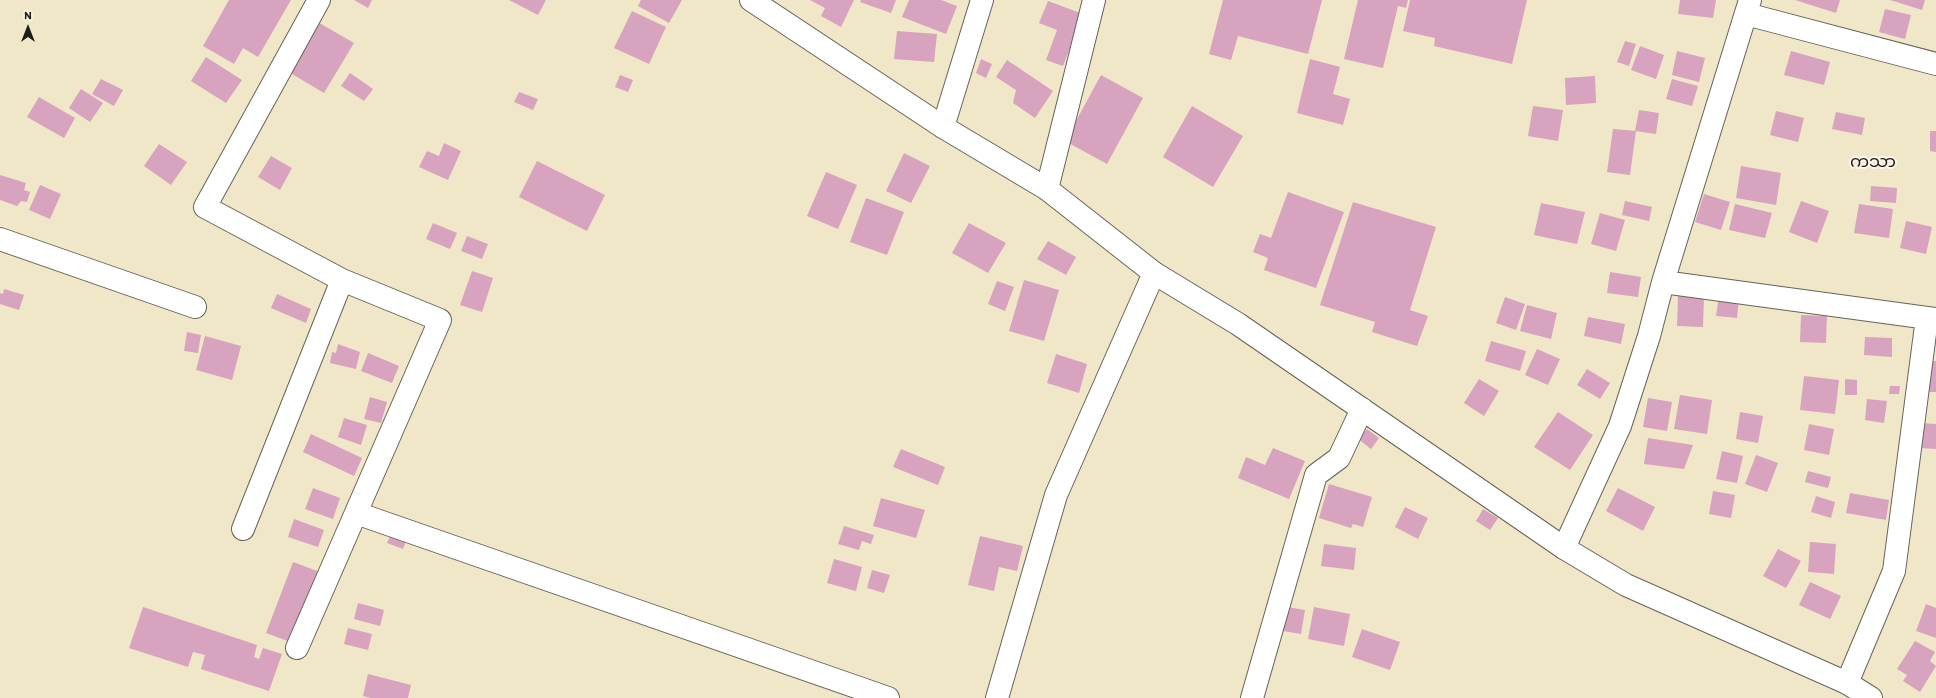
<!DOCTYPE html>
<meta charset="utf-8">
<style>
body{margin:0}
#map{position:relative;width:1936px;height:698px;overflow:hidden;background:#f0e7c9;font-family:Itim,sans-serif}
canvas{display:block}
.north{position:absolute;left:8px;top:8px;width:40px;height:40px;-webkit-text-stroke:3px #fcf5e5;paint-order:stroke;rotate:0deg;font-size:11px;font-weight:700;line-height:16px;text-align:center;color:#1c1c1c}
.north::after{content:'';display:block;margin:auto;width:14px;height:18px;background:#1c1c1c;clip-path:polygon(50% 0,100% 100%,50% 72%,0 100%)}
</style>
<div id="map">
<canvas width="1936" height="698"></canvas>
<div class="north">N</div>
</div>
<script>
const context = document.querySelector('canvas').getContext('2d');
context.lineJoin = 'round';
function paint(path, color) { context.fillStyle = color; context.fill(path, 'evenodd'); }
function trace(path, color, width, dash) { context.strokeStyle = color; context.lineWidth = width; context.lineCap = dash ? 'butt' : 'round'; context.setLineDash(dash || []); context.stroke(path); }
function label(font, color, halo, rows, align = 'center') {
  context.font = font + ' Itim,"Noto Sans Myanmar",sans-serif'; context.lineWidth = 4; context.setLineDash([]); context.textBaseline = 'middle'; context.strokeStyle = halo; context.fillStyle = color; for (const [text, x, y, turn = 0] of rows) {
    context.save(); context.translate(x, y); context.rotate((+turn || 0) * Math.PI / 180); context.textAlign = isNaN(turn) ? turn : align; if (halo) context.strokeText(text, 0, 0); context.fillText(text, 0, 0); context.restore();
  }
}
const building = new Path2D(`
 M229,0h62l-33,57 -15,-9 -9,16 -31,-18z
 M354,0h18l-4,8z
 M509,0h37l-8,15z
 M641,0h41l-13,23 -31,-17z
 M810,0h44l-13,27 -20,-11 4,-8z
 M861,0h35l-5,13 -31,-11z
 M909,0h32l16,6 -11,28 -44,-17z
 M1223,0h99l-14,54 -70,-18 -7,24 -22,-6z
 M1358,0h50l-2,8 -8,-2 -15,62 -39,-9z
 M1410,0h117l-15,64 -78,-18 1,-8 -32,-7z
 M1680,0h36l-3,18 -35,-4z
 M1795,0h45l-4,13z
 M1890,0h35l-3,10z
 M1048,1l35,13 -20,52 -17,-6 11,-30 -18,-7z
 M1885,9l26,6 -6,24 -26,-7z
 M632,11l34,16 -17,37 -35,-16z
 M316,21l38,22 -30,50 -37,-22z
 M897,31l40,3 -3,28 -40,-3z
 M1625,41l11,3 -7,22 -12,-4z
 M1640,46l24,9 -8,24 -25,-9z
 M1677,51l28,7 -6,24 -27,-7z
 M1791,51l39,11 -6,23 -40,-10z
 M206,57l36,23 -16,23 -35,-22z
 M981,59l11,5 -6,14 -10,-5z
 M1310,59l30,8 -7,27 17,5 -7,26 -46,-12z
 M1007,60l46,31 -18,27 -22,-15 3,-13 -20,-13z
 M350,73l23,16 -9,12 -23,-15z
 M620,75l13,5 -5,12 -13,-5z
 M1101,75l42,23 -36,66 -42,-23z
 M1595,76l1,27 -30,2 -1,-27z
 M101,79l22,11 -9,16 -22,-12z
 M1672,79l26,7 -6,20 -26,-7z
 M81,89l22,14 -13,19 -21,-14z
 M519,92l19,7 -5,11 -19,-8z
 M39,97l36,21 -11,20 -37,-21z
 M1192,106l51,30 -30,51 -50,-30z
 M1533,106l30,4 -5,31 -30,-5z
 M1639,110l20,3 -3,21 -21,-3z
 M1776,111l28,7 -6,24 -28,-7z
 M1836,112l29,6 -3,17 -30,-6z
 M1613,129l23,2 -6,44 -23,-3z
 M1930,131h6v21l-6,-1z
 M444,143l17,8 -13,29 -29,-13 8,-16 12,5z
 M159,144l28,18 -16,23 -27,-19z
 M904,153l26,13 -19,37 -25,-12z
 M271,156l21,12 -12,22 -22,-13z
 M537,161l68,34 -18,36 -68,-34z
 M1741,166l40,7 -5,32 -40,-7z
 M826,172l31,13 -19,44 -31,-13z
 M0,175l26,8 -2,7 6,2 -3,10 -6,-1 -4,5 -17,-6z
 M40,185l21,9 -11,25 -21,-9z
 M1871,186l26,2 -1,15 -26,-2z
 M1288,192l56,20 -28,76 -52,-18 4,-12 -15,-6 7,-18 11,4z
 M1704,194l26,8 -9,28 -26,-8z
 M866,198l38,14 -17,43 -37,-13z
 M1625,201l27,6 -3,14 -27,-6z
 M1801,201l28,10 -12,32 -28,-11z
 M1353,202l83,25 -26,83 18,6 -11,30 -45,-14 3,-10 -55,-17z
 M1541,203l44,9 -8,32 -43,-9z
 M1735,204l37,9 -7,25 -36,-8z
 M1859,204l34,5 -4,29 -35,-5z
 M1600,213l25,7 -9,31 -25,-7z
 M1906,221l26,6 -6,27 -26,-6z
 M433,223l24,10 -7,16 -24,-10z
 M969,223l37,20 -18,30 -36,-20z
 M467,236l21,8 -6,15 -21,-8z
 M1048,241l28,16 -10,18 -29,-16z
 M472,271l21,7 -11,34 -22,-7z
 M1610,272l31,5 -3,20 -31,-4z
 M1024,280l35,10 -15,51 -35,-10z
 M997,281l17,6 -9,24 -17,-7z
 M4,289l20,6 -5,15 -19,-6v-11l3,1z
 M277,294l34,15 -5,14 -35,-15z
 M1678,295l26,1 -1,31 -26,-1z
 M1719,295l20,2 -2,21 -21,-2z
 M1505,297l20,7 -9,26 -20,-7z
 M1527,305l30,8 -6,26 -31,-8z
 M1801,315l26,1 -1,27 -26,-1z
 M1588,317l37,7 -4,20 -37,-8z
 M187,332l14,3 -3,18 -14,-2z
 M205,336l36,10 -9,34 -36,-10z
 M1865,337l27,1v19l-28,-2z
 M1491,341l35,10 -6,20 -35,-10z
 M338,344l22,8 -4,17 -26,-6 2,-11 4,1z
 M1537,349l23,10 -12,26 -23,-10z
 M368,353l31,13 -7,17 -31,-12z
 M1056,354l31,10 -8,29 -32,-10z
 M1926,361h10v31h-11z
 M1587,369l23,14 -10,16 -23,-14z
 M1804,376l35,4 -4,34 -35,-4z
 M1479,379l20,12 -15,25 -20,-13z
 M1845,379l12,1v15h-12z
 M1890,386h10l-1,8h-10z
 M1680,395l32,5 -5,34 -33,-5z
 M370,397l17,5 -6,21 -17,-4z
 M1648,398l24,4 -5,29 -24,-4z
 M1867,399l20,2 -3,22 -19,-3z
 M1558,412l35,23 -23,35 -36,-23z
 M1740,412l23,4 -5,27 -22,-4z
 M344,418l23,7 -6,20 -23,-8z
 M1920,423l16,1v25l-17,-1z
 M1809,424l25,5 -5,26 -25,-5z
 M1367,429l12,9 -8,11 -13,-10z
 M311,434l51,24 -8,18 -51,-24z
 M1648,438l45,7 -9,24 -40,-5z
 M1273,448l32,13 -16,38 -51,-21 8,-21 19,8z
 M901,449l44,18 -7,18 -45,-18z
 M1722,451l21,5 -6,27 -21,-4z
 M1756,455l22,8 -11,29 -22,-8z
 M1808,471l23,6 -3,11 -23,-6z
 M1329,484l43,13 -9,30 -10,-3 -2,4 -32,-10z
 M313,488l27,10 -7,21 -28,-10z
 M1618,488l37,19 -12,24 -37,-20z
 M1713,491l22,4 -4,23 -22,-4z
 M1850,493l39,7 -3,20 -40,-7z
 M1816,496l19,6 -4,16 -20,-6z
 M881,498l44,12 -9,28 -43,-12z
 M1405,507l23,11 -10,21 -23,-12z
 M1483,509l15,9 -8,12 -14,-9z
 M294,519l30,11 -6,17 -30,-10z
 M844,526l30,9 -3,9 -9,-3 -3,9 -21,-6z
 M392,531l16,5 -5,13 -16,-6z
 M980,536l43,10 -6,25 -18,-4 -5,24 -26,-6z
 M1810,542l26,2 -2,30 -26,-2z
 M1324,544l32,4 -2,22 -33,-4z
 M1778,549l23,12 -15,27 -23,-12z
 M834,559l28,8 -6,24 -29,-8z
 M293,562l27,10 -27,71 -27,-10z
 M872,570l18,5 -6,18 -17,-5z
 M1810,582l31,14 -11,23 -31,-14z
 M358,603l26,7 -4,16 -26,-7z
 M1926,604l10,4v30l-20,-7z
 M143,607l114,38 -3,12 5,2 4,-11 19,6 -13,37 -68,-22 4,-14 -12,-3 -5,15 -59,-19z
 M1287,607l18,3 -4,24 -18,-3z
 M1314,607l36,7 -6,32 -36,-7z
 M348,628l24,6 -4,16 -24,-6z
 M1362,629l38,13 -10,28 -38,-13z
 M1915,641l20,11 -5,9 6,5 -16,26 -17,-11 4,-6 -10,-6z
 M368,674l43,11 -3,13h-37l-8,-2z`);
const street = new Path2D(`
 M1746,14l190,50
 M943,127l39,-127
 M1047,189l47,-189
 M0,239l195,68
 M1663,282l273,37
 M356,513l532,185
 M243,529l99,-249 -137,-73 114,-207
 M1564,548l56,-122 29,-90 14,-54 87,-282
 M297,648l143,-328 -98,-40
 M1847,683l47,-112 33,-253
 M997,698l59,-203 98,-222
 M1252,698l64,-223 23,-17 23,-49`);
const secondary = new Path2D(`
 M751,0l192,127 104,62 107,84 84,51 326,224 62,37 221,98 24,15`);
const quarterNames = [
 ["ကသာ",1873,163]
];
paint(building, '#d7a3be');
trace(street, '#666359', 24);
trace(secondary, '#666359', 24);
trace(street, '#fff', 22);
trace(secondary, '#fff', 22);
label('17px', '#1c1c1c', '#fcf5e5', quarterNames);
</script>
